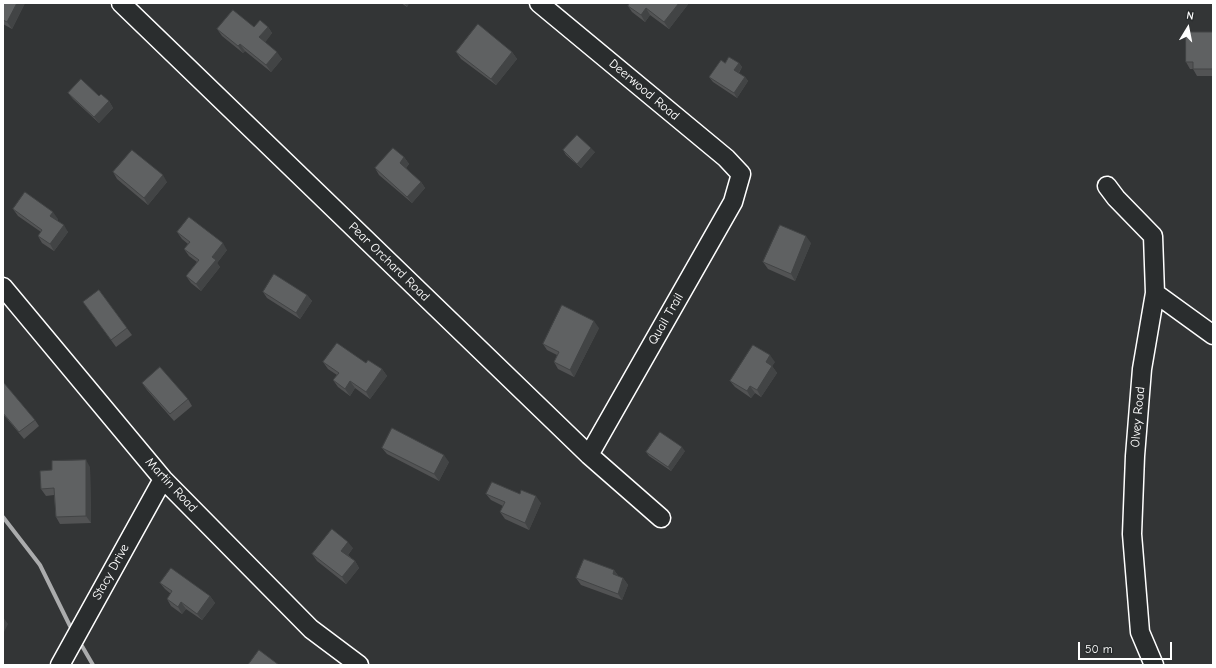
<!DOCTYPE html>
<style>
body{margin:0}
#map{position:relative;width:1216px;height:668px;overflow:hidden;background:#333536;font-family:"Comic Neue",sans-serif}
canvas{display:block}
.frame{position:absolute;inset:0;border:4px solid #fff;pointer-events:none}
.north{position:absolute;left:1168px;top:8px;width:40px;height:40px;-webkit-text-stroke:3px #2a2d2e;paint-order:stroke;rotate:10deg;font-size:11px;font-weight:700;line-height:16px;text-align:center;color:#fff}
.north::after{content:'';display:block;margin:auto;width:14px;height:18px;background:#fff;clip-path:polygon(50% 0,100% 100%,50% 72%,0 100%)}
.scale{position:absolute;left:1078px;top:642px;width:94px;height:18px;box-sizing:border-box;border:2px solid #fff;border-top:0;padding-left:5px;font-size:12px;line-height:14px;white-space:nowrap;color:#fff;-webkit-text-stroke:3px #2a2d2e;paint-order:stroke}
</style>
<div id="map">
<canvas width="1216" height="668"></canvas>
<div class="frame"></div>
<div class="north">N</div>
<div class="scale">50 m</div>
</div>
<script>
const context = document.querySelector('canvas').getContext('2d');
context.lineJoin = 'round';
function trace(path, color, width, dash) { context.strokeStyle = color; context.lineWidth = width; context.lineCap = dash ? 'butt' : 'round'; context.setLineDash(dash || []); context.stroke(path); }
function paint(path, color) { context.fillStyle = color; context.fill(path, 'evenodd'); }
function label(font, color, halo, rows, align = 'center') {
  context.font = font + ' "Comic Neue",sans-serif'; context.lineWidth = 3.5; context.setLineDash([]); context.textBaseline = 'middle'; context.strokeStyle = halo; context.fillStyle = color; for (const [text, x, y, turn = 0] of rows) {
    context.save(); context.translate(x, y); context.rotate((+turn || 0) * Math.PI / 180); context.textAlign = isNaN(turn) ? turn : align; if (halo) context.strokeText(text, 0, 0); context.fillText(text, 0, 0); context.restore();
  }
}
const stream = new Path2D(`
 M3,517l37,48 30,61
 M82,646l11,19`);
const minor = new Path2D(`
 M121,3l468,452 72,63
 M539,3l187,155 15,16 -8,28 -144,253
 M1107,186l9,12 37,38 2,57 -13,76 -7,87 -3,78 8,98 14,33
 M3,287l160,192 148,150 48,36
 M1155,293l58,42
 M60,665l103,-186`);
const wall = new Path2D(`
 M3,3h22l-13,26 -9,-5z
 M401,3h8l-2,4z
 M689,3l-20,26 -19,-14 -5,7 -13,-10 -4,-6z
 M254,27h14l4,6 -7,9 17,17 -11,13 -26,-21 -2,2 -21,-17 -5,-7z
 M1213,32v44h-16l-4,-7h-3l-4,-7z
 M456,52h56l5,7 -21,26 -35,-26z
 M725,63h14l3,4 -3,6 6,4 3,4 -11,17 -24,-16 -4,-5z
 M68,93l31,3 10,5 4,7 -14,15 -26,-24z
 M563,150l32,2 -14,16 -15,-13z
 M404,157l5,7 -3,4 15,14 4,6 -13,15 -33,-28 -4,-7z
 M113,172l54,10 -19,23 -31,-26z
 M13,209l45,10 -1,1 11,12 -14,19 -12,-8 -4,-7 3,-4 -23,-16z
 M177,232l50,18 -10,13 3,4 -19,24 -10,-8 -5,-7 11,-14 -8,-6 -5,-7 4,-5 -6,-5z
 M811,243l-16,38 -27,-12 -5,-7z
 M99,290l33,45 -16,12 -33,-45z
 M263,292l44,3 5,6 -12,18 -33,-21z
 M599,328l-25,49 -16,-8 -4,-7 3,-7 -10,-5 -4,-6z
 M323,362l43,1 16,6 5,7 -17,23 -15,-11 -5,8 -12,-9 -5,-7 4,-5 -9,-6z
 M775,362l-3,4 5,7 -16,24 -6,-4 -4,5 -16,-11 -5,-6z
 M142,383l46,16 4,7 -18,15 -27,-31z
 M3,384l32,36 4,6 -15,13 -21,-25z
 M382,448l67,14 -10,19 -52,-27z
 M685,451l-14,20 -22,-15 -3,-4z
 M90,467l1,56 -31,1 -4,-7 -2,-22 -8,1 -5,-7 11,-19z
 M486,494l55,9 -12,27 -24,-11 -5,-7 3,-6 -12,-6z
 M353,548l-5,7 7,6 4,7 -13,16 -29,-23 -5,-7z
 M614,570l5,7 4,1 5,7 -6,15 -41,-15 -5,-7z
 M160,583l50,13 5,7 -13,17 -16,-11 -4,5 -11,-8 -4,-7 4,-5 -6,-5z`);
const shadedWall = new Path2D(`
 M17,3h8l-13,26 -5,-7z
 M404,3h5l-2,4z
 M679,3h10l-20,26 -5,-7z
 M646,8l4,7 -5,7 -4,-7z
 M268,27l4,6 -8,11 -5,-7z
 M240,44l5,7 -2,2 -5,-7z
 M277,52l5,7 -11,13 -5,-7z
 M512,52l5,7 -21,26 -5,-6z
 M739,63l3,4 -5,8 -3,-5z
 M745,77l3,4 -11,17 -3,-5z
 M109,101l4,7 -14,15 -5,-6z
 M591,148l4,4 -14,16 -4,-4z
 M404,157l5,7 -5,6 -4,-7z
 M163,175l4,7 -19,23 -4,-7z
 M421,182l4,6 -13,15 -5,-6z
 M53,212l5,7 -3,3 -5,-6z
 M64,225l4,7 -14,19 -4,-7z
 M806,236l5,7 -16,38 -4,-7z
 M223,243l4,7 -10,13 3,4 -19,24 -5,-7 16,-27z
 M307,295l5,6 -12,18 -4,-6z
 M594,321l5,7 -25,49 -4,-7z
 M770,355l5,7 -3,4 5,7 -16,24 -4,-7 9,-28z
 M382,369l5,7 -17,23 -4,-7z
 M350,381l5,7 -5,8 -5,-7z
 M750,386l5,7 -4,5 -4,-7z
 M682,447l3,4 -14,20 -3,-4z
 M444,455l5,7 -10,19 -5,-7z
 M86,460l4,7 1,56 -5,-7z
 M536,496l5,7 -12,27 -4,-7z
 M348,542l5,6 -7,9 -5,-6z
 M355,561l4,7 -13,16 -4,-7z
 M614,570l5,7 -6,-3z
 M623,578l5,7 -6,15 -4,-6z
 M210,596l5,7 -13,17 -5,-6z
 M181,602l5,7 -4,5 -4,-7z
 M3,617l5,7 -5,10z`);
const building = new Path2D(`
 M3,3h14l-10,19 -4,-2z
 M630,3h49l-15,19 -18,-14 -5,7 -13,-9z
 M233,10l21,17 6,-7 8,7 -9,10 18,15 -11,13 -26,-21 -2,2 -21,-17z
 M478,24l34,28 -21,27 -35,-27z
 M1186,32h27v37h-20v-7h-7z
 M729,57l10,6 -5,7 11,7 -11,16 -25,-16 12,-17 4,3z
 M81,79l18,17 2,-2 8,7 -15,16 -26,-24z
 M577,135l14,13 -14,16 -14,-14z
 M393,148l11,9 -4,6 21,19 -14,15 -32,-29z
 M132,150l31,25 -19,23 -31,-26z
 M25,192l28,20 -3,4 14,9 -14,19 -12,-8 4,-6 -29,-21z
 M189,217l34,26 -11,14 4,3 -20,24 -10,-8 13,-16 -15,-11 6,-7 -13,-10z
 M780,225l26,11 -15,38 -28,-12z
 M274,274l33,21 -11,18 -33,-21z
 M99,290l28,38 -16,12 -28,-38z
 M562,305l32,16 -24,49 -16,-8 5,-10 -16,-8z
 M337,343l29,20 2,-3 14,9 -16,23 -16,-11 -5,8 -12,-9 6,-7 -16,-11z
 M753,345l17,10 -4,7 6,4 -15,24 -7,-4 -3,5 -17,-10z
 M160,367l28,32 -18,15 -28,-31z
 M4,383l31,37 -16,12 -16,-19v-29z
 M392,428l52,27 -10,19 -52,-26z
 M660,432l22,15 -14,20 -22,-15z
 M86,460v56l-30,1 -2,-29 -13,1 -1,-18 12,-1v-9z
 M492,482l28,12 1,-4 15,6 -11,27 -25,-11 5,-10 -19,-8z
 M332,529l16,13 -7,9 14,10 -13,16 -30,-23z
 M584,559l30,11 -1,4 10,4 -5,16 -42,-16z
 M171,568l39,28 -13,18 -16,-12 -3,5 -11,-8 5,-8 -12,-8z
 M259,650l20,15h-31z`);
const streetNames = [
 ["Deerwood Road",644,90,40],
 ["Pear Orchard Road",389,262,44],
 ["Quail Trail",666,319,-60],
 ["Olvey Road",1138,417,-85],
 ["Martin Road",171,485,47],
 ["Stacy Drive",111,572,-61]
];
trace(stream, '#abacad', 4);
trace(minor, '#fff', 21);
trace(minor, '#2a2d2e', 18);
paint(wall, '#525354');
paint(shadedWall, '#424445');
paint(building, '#5f6162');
trace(building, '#424445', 1);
label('13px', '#fff', '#2a2d2e', streetNames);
</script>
